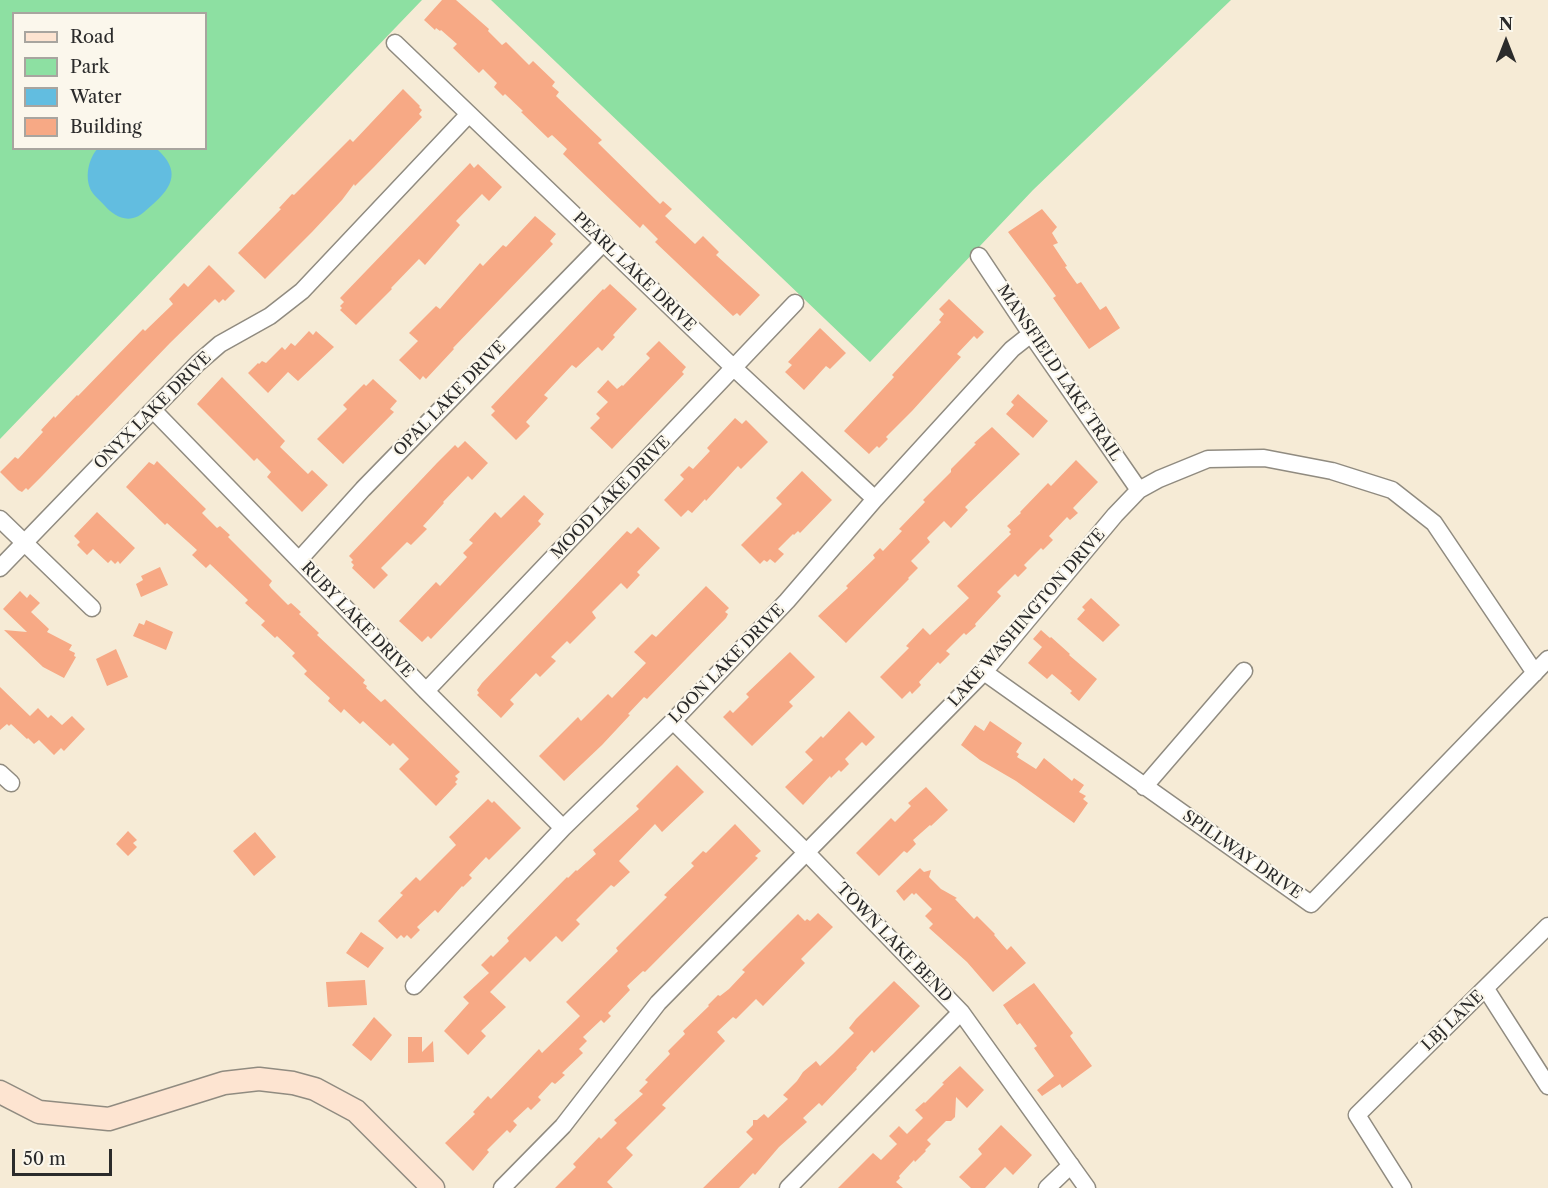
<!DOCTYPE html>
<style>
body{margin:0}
#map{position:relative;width:1548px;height:1188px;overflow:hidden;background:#f6ebd6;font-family:"Libre Caslon Text",serif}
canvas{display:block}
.legend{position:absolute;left:12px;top:12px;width:195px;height:138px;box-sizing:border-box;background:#fbf7ec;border:2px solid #a8a59f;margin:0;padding:8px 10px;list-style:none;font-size:18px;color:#2b2b2b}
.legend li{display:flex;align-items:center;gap:12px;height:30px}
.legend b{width:30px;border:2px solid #a8a59f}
.north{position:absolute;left:1476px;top:12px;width:60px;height:60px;-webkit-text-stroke:4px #fbf7ec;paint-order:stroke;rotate:0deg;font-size:16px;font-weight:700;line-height:24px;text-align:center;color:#2b2b2b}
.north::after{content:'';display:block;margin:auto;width:21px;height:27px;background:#2b2b2b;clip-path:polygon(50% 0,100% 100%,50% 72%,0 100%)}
.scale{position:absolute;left:12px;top:1149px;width:100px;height:27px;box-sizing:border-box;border:3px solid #2b2b2b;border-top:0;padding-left:8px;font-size:18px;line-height:21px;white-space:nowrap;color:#2b2b2b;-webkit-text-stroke:4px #fbf7ec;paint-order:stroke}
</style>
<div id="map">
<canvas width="1548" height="1188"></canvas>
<ul class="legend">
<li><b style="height:8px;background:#fde4d1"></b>Road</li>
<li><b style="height:16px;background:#8de0a2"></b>Park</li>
<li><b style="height:16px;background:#62bde0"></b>Water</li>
<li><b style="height:16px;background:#f7a985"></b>Building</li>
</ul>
<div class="north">N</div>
<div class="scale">50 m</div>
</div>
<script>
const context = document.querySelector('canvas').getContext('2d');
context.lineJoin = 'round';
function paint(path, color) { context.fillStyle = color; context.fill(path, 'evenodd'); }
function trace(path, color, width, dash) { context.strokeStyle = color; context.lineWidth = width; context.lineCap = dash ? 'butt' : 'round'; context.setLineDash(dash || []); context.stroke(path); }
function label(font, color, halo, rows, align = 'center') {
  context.font = font + ' "Libre Caslon Text",serif'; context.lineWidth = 4.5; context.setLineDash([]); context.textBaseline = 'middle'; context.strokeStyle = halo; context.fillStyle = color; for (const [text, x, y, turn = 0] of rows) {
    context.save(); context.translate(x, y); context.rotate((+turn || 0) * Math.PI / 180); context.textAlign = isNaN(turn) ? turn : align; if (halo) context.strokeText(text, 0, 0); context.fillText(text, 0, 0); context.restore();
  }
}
const green = new Path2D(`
 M0,0h422l-422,439zM14,14h192v134h-192z
 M491,0h740l-198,190 -163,172z`);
const water = new Path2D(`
 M98,148l59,1c23,21 17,37 -5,56 -6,5 -12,12 -19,13 -11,3 -22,-5 -28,-12 -4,-5 -10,-9 -13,-14 -8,-13 -4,-33 6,-44z`);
const building = new Path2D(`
 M442,0h14l33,29 -1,2 14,14 4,-3 23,23 4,-4 22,21 -3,4 7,6 -3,4 46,44 -4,3 62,61 3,-3 9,8 -7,7 30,28 8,-8 16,16 -3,3 44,40 -20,21 -3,-3 -4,3 -78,-74 3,-3 -15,-15 -3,4 -77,-74 4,-5 -15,-14 -4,3 -27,-26 2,-1 -18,-17 -2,2 -9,-9 3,-4 -14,-14 -4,4 -26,-25 4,-4 -16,-14 -1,1 -4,-3 -1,2 -11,-10z
 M403,89l17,17 -1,1 3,3 -3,4 3,3 -48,50 -19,19 -1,-2 -12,16 -30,32 -47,47 -27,-26 43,-44 -2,-1 13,-14 2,1 56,-56 3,3z
 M470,163l4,5 4,-4 24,23 -13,14 -7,-7 -26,27 4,4 -35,40 -6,-6 -28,29 1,1 -36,36 -16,-15 2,-2 -2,-2 4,-4 -4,-4z
 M1042,209l15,18 -5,6 6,10 -5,2 14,21 -2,1 12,17 4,-2 19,28 6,-4 14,22 -31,21 -36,-51 3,-2 -14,-19 -34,-45z
 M535,216l21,18 -6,7 3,3 -100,104 1,1 -28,30 -3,-3 -3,4 -21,-20 19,-19 -9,-8 27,-27 4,3 40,-46 3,3 20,-21 3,2z
 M209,265l26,26 -10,10 -2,-2 -4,4 -4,-4 -45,44 -128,133 -14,14 -2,-2 -4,4 -4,-2 -18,-18 15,-15 3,2 25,-27 -2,-2 13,-14 1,2 22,-23 1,1 65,-67 2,2 28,-27 -4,-5 15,-16 4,4z
 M610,284l27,25 -24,26 2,2 -13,14 -4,-4 -22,21 -4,-3 -28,30 4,3 -22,24 4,4 -14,14 -25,-25 4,-4 -4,-4 112,-118 1,1z
 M949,299l35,33 -7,7 -3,-3 -17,18 4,3 -49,54 -26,26 2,2 -9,9 -2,-2 -8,8 -25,-23 50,-54 -2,-2 49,-53 -2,-2 5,-6 -5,-5z
 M820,328l26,25 -16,16 -4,-3 -22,24 -19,-18 7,-7 -4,-3z
 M309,331l4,4 3,-4 18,16 -36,34 -10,-9 -20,21 -20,-20 10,-10 1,1 3,-3 4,2 16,-16 3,3 6,-7 4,3z
 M659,341l27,26 -4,5 2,2 -72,75 -22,-21 10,-10 -4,-4 12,-12 -11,-10 11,-12 9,9 5,-4 1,1 27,-28 -4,-4z
 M222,377l63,64 -5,6 28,27 4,-4 16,15 -26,27 -35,-35 4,-5 -14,-14 -3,3 -57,-57z
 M373,379l24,22 -7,8 4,3 -51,52 -26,-25 30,-30 -4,-4 21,-21 2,2z
 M1018,394l30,27 -15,17 -27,-24 8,-9 -3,-3z
 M735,418l7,6 4,-4 22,22 -27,27 -3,-3 -32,35 -1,-2 -13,14 -4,-3 -7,7 -17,-17 20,-21 -4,-4 9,-9 4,3 17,-18 -3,-3z
 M992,427l28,27 -55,53 3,3 -17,18 -7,-7 -17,17 3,4 -19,19 7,7 -10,10 1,1 -63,64 -28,-27 30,-28 -2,-2 29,-28 -2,-3 7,-7 3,3 19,-20 -3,-2 26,-27 -2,-2 28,-28v-3l25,-25 -2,-1z
 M465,441l23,22 -16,17 -4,-4 -25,26 1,1 -21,23 4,3 -16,16 -4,-3 -26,26 7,7 -14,14 -22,-21 2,-3 -3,-3 2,-2 -4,-4 88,-93 18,-18 3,3z
 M1076,460l22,22 -25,26 5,5 -8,7 -3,-3 -18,19 4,4 -10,10 -2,-2 -17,17 3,3 -9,9 -3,-3 -18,18 4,4 -26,28 1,2 -10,9 -2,-2 -18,18 4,3 -10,10 -2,-2 -19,20 2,3 -9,9 -2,-3 -8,8 -22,-22 29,-29 -3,-2 17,-18 7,7 39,-37 -12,-12 54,-52 -2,-2 2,-2 -4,-4 14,-13 -1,-1 28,-29 3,3z
 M157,461l49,48 -4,4 15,15 3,-2 10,9 -2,2 44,44 -3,4 2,3 17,17 3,-2 10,9 -2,2 20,19 -2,2 48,45 -2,3 4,3 -1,2 15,14 4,-3 75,73 -5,4 3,3 -3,3 2,2 -21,22 -37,-37 10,-10 -16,-16 -3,3 -27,-25 -3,3 -16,-15 -3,4 -13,-12 2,-3 -26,-24 3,-3 -15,-15 3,-3 -18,-17 -2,2 -14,-13 4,-4 -20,-18 3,-3 -38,-36 -4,4 -14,-13 5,-5 -30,-27 -2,2 -39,-38 23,-25 5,3z
 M802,471l30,29 -32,33 -2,-2 -4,4 -1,-1 -15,15 6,5 -9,9 -5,-4 -3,3 -3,-2 -4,4 -19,-19 41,-41 -6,-6z
 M524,495l20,19 -6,7 3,3 -110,115 -3,-3 -6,6 -23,-21 37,-39 4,4 27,-29 -4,-4 10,-10 -4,-3 26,-28 6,6z
 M97,512l38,36 -15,16 -2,-3 -3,3 -4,-4 -3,3 -15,-14 -6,6 -10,-10 3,-3 -6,-6z
 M638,527l22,21 -23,24 3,3 -13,14 -6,-6 -29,29 4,6 -26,26 -3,-3 -16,16 5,4 -16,16 -4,-4 -26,27 4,4 -13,14 -24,-23 2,-2 -2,-3 5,-7 145,-152 4,3z
 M160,567l8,18 -27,12 -5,-13 7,-4 -2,-4z
 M706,586l23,22 -4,4 3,2 -2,4 -79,81 -3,-2 -16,17 2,1 -28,30 -38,36 -25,-25 39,-39 3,4 27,-27 4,4 34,-35 -12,-11 18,-18 4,3z
 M20,591l7,7 3,-4 10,9 -9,9 18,17 -2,3 25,13 -3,5 6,3 -1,3 2,1 -12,21 -21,-11 -39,-37 23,2 -24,-23z
 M1091,598l29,27 -17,17 -26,-23 8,-9 -3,-3z
 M146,620l27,12 -7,18 -33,-14 6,-13 5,2z
 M1041,630l9,8 1,-1 19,17 -1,1 28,24 -18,22 -9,-8 2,-2 -20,-17 -5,5 -19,-16 14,-16 -9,-8z
 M116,649l12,28 -21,9 -11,-27z
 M790,652l25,25 -26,25 4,4 -41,40 -29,-29 7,-7 3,3 16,-16 -3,-3z
 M0,687l30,29 8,-8 10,10 3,-3 11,10 10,-9 13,13 -21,22 -3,-3 -7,7 -15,-15 -5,4 -6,-6 -1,1 -16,-15 -2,2 -2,-2 -7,6z
 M849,711l26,26 -9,9 -4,-4 -17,17 4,5 -8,8 -2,-2 -8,8 -1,-2 -27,29 -18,-18 28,-27 -8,-8 16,-16 2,2z
 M990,721l32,22 -6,9 3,2 -2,3 19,12 8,-11 28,23 2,-3 10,7 -5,7 7,4 -3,3 5,4 -14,20 -58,-42 -36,-21 -19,-15 14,-20 9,6z
 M677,765l27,27 -42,40 -7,-8 -36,37 11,11 -16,15 -3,-2 -35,35 4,4 -18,18 -6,-6 -26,26 -5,-5 -35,35 16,15 -25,24 5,5 -18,19 -24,-24 25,-28 -6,-6 26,-24 -8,-8 10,-10 2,2 16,-16 -2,-3 60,-61 1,1 8,-8 1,1 19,-17 -3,-4 46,-41 -3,-3z
 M926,787l22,23 -17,16 -1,-1 -17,15 3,4 -9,9 -3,-2 -25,25 -23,-23 35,-35 4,4 16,-16 -3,-3z
 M488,799l4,4 2,-2 27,27 -32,32 -3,-3 -17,18 3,3 -9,9 -1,-1 -24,27 -3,-3 -18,17 3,3 -9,9 -4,-4 -3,3 -3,-3 -4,4 -19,-18 25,-26 -3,-2 16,-16 4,4 36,-36 -7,-8z
 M735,824l26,27 -6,5 3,2 -113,114 -2,-1 -16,15 3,4 -22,23 3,3 -7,7 -3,-3 -18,17 4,4 -8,8 4,4 -21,20 3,2 -10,9 -3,-2 -14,15 3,3 -10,10 -3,-3 -15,14 4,4 -7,8 -3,-3 -20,20 2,2 -16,19 -28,-28 30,-29 -2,-2 15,-16 3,3 48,-50 3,4 38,-37 -14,-14 52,-51 -2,-3 51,-51 -3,-2 30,-29 -3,-3 12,-12 3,2z
 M128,831l9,9 -4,3 4,4 -9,9 -12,-12z
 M255,832l21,25 -22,19 -21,-25z
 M920,868l4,4 7,-2 -2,7 12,12 16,9 -2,1 19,20 3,-3 18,18 -1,1 13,15 4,-4 15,17 -33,29 -26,-30 -38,-34 4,-4 -8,-8 7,-7 -16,-16 -2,2 -2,-2 -8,8 -8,-10z
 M818,913l15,14 -32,32 4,4 -42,43 -7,-7 -20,20 -3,-2 -16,15 8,9 -63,64 4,3 -40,40 7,7 -26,27 6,6h-58l21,-21 -3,-3 26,-27 2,2 16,-16 -3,-3 29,-26 -4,-3 9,-9 -3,-2 25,-26 -2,-3 17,-17 -2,-3 26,-25 -1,-1 10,-10 2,1 9,-7 16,-17 -3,-2 56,-56 7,7 2,-2 3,2z
 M361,932l23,16 -16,20 -22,-15z
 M365,980l2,25 -39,2 -2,-25z
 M894,981l26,25 -46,47 -2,-3 -16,18 1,1 -35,37 -3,-3 -16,15 4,4 -28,25 -24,28 -2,-2 -14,15h-36l50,-49 -7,-7 7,-7v-5h4l7,-6 4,4 20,-19 -5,-4 14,-14 6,-9 13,-11 4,5 13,-12 21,-21 -5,-5 7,-9z
 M1034,983l39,50 -3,3 22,30 -30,22 -2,-4 -18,12 -5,-6 17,-14 -20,-28 3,-2 -17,-23 -3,2 -14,-20z
 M374,1017l18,18 -21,26 -19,-16z
 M408,1037h14v15l11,-11 1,21 -26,1z
 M960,1066l24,24 -17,18 -11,-11 -1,20 -4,4h-5l-19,19 4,4 -6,6 1,1 -11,11 -1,-2 -15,16 1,2 -4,4 7,6h-65l35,-35 8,7 16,-16 -8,-8 10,-10 8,8 16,-16 -8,-8 9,-8 1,1 19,-19 -2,-1z
 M1001,1125l31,30 -19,20 -8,-8 -20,21h-14l-12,-11 23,-23 -4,-5z`);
const street = new Path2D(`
 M395,43l339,325 141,131
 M979,256l52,78 108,156
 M153,410l273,281 137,137
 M0,519l92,89
 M299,560l64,-71 241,-247
 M0,568l198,-205 22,-19 50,-28 32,-25 167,-177
 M984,672l327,232 237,-245
 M426,691l369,-388
 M673,721l134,132 154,159 126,176
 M0,773l11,10
 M1144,787l100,-116
 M414,986l149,-158 110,-107 114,-120 88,-102 137,-150 19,-15
 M1486,989l62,97
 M502,1188l61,-62 95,-123 326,-331 131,-157 24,-25 20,-11 49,-20 56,-1 68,13 60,19 42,33 101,150
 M788,1188l173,-176
 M1047,1188l24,-23
 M1403,1188l-46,-73 191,-189`);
const secondary = new Path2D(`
 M0,1092l39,20 70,7 115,-36 35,-4 34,4 22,6 41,22 77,77`);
const streetNames = [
 ["PEARL LAKE DRIVE",634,272,44],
 ["MANSFIELD LAKE TRAIL",1059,373,56],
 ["OPAL LAKE DRIVE",450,399,-46],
 ["ONYX LAKE DRIVE",153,411,-45],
 ["MOOD LAKE DRIVE",611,498,-46],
 ["LAKE WASHINGTON DRIVE",1027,618,-49],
 ["RUBY LAKE DRIVE",357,620,46],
 ["LOON LAKE DRIVE",727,664,-46],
 ["SPILLWAY DRIVE",1242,855,35],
 ["TOWN LAKE BEND",894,943,46],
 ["LBJ LANE",1453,1021,-44]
];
paint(green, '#8de0a2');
paint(water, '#62bde0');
paint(building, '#f7a985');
trace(street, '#908b80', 19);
trace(secondary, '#908b80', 25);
trace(street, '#fff', 16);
trace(secondary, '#fde4d1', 22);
label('16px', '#2b2b2b', '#fbf7ec', streetNames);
</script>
